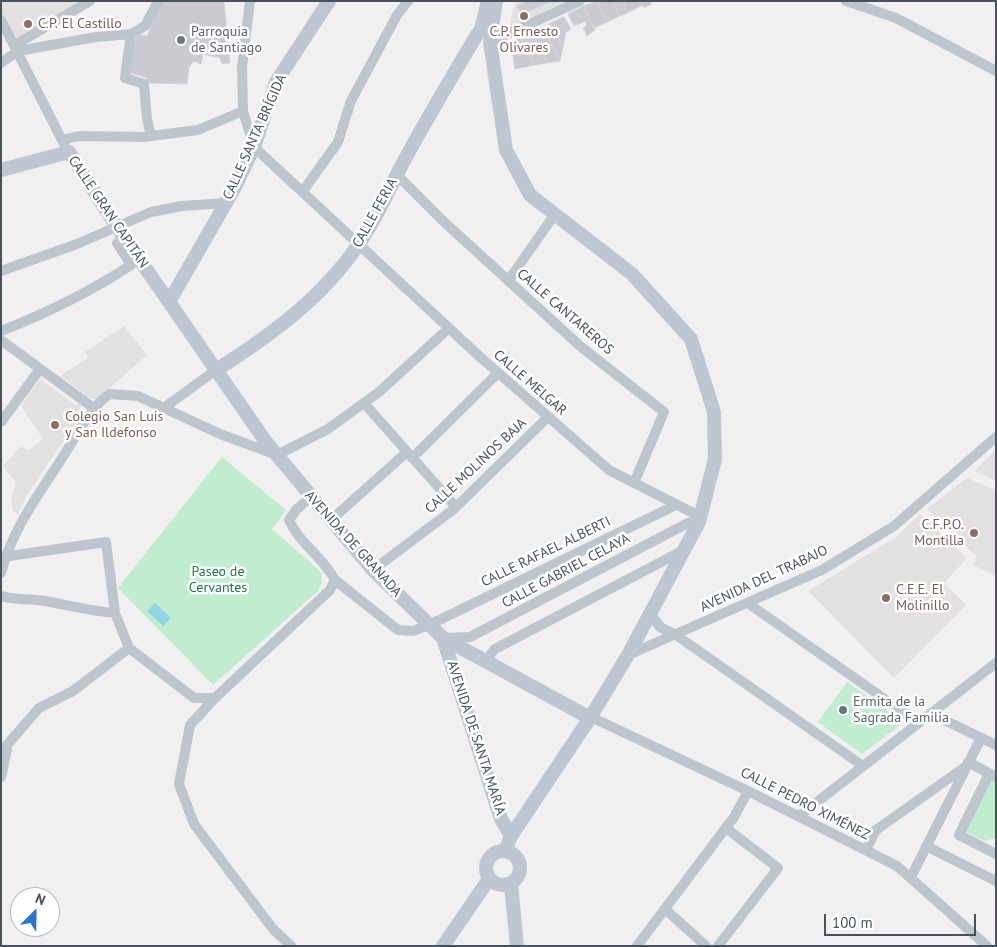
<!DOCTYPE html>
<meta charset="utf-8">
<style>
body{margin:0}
#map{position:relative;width:997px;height:947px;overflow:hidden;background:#f1efef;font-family:"PT Sans",sans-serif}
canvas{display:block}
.frame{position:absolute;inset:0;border:2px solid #48525b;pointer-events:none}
.north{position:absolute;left:10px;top:887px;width:50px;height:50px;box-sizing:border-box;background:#fff;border:1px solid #b6babd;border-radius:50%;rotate:23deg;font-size:14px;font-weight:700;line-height:20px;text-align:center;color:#48525b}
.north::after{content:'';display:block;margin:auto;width:18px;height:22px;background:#2575d5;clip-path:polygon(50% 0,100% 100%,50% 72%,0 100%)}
.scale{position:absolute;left:824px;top:914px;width:152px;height:22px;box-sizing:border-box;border:2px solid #48525b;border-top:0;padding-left:6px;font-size:15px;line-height:18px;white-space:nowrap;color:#48525b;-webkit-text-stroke:4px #fff;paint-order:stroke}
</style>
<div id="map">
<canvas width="997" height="947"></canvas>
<div class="frame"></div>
<div class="north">N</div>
<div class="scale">100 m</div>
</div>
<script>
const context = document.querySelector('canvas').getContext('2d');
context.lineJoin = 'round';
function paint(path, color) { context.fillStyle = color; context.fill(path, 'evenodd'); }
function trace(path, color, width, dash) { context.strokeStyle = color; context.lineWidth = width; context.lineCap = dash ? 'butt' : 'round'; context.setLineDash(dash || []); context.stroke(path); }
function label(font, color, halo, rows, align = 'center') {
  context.font = font + ' "PT Sans",sans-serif'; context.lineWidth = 5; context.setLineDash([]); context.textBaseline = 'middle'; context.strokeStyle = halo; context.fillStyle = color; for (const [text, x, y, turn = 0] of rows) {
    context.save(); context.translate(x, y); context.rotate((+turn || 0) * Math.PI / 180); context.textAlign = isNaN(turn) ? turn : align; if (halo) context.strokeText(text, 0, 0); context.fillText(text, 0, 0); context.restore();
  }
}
const education = new Path2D(`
 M1,1h73l4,7 -58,32 -6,-4 -13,-24z
 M515,1h46l1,2 -53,26z
 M124,326l23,29 -51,45 -7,-3 -9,11 4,3 -58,85 -8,19 -5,-4 -2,-12 5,-17 -13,-16 18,-20 7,5 15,-12 -22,-33 19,-27 36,26 9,-11 -25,-18 28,-18 -3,-6z
 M996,450v31l-22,-10z
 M967,478l29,12v86l-23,-11 4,-8 -50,-48z
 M920,514l47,44 -23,25 22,22 -72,73 -86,-87 88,-54z`);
const green = new Path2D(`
 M222,457l64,53 -14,19 49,43 1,10 -4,9 -105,94 -95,-97z
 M847,682l57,40 -42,32 -44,-32z
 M990,780l6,3v55l-12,3 -20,-10z`);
const water = new Path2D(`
 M155,603l16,15 -8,8 -16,-15z`);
const building = new Path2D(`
 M161,1h63l6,62 -8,1 -2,-6 -17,-4 -2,10 -7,-3 -5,6 -2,17 -40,-1v-5l-19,-6 9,-38 10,2z
 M527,1h24l-30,14 -4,-9z
 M597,1h16l7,15 -13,6z
 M597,1l10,21 -13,6 -10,-22z
 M613,1h13l-2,6 3,6 -7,3z
 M650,1l2,3 -8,4 -1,-3 -16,8 -3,-6 2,-6z
 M584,6l11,24 -8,6 -4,-8 3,-1v-6l-12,5 -6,-12z
 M564,17l7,12 -5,3 -3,15 -12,-24z
 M551,23l12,24 -3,14 -17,-34z
 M543,27l17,34 -13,2 -15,-31z
 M532,32l15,31 -12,2 -14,-27z
 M521,38l14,27 -20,4 -4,-26z`);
const street = new Path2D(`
 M250,1l-8,66 1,44 11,36 225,209 130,114 92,47
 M846,1l50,17 100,53
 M1,20l63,124
 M478,33l8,-32
 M131,34l-6,44 19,6 3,35 4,17
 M490,42l90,-41
 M15,45l75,-44
 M1,63l17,-12 78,-14 35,-3 14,-8 13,-25
 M62,140l17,-4 65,1 54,-7 45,-19
 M397,175l45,45 138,126 84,66 -30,71
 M303,191l35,-49 13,-41 46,-86 11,-14
 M1,271l76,-27 74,-32 31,-6 44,-3
 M508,281l47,-67
 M1,331c46,-18 89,-39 130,-66l-14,-22 8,-5
 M1,340l94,69
 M364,403l92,104
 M165,407l51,-37
 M1,422l39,-53
 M412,458l86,-85
 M331,520l76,-68
 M2,557l104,-15 9,71 14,35 65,50h21
 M373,570l81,-61 94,-92
 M1,573c12,-46 40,-82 65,-121 12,-19 25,-46 44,-58l28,2 82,38 57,21 51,-26 51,-37 70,-64
 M335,580l63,50 15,1 16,-6 247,-120
 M1,596c15,4 29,3 44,5 23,4 46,10 70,12
 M749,604l170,119
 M650,613l10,14 16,8 187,131
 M444,638l26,-1 218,-114 11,-1
 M628,655l194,-85 72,-44 102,-89
 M485,661l10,-12 189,-99
 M932,714l64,31
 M591,717l157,74 149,75 90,80
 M1,752l38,-44 34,-17 56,-43
 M968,762l28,15
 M989,774l-30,61 37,19
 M1,777l6,-28
 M799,816l197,-153
 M926,846l70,35
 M866,850l10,-20 89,-63
 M911,877l70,-139
 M665,909l41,37
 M291,946l-18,-17 -79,-105 -15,-40 11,-59 25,-27 115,-108 5,-10c-12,-23 -36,-37 -46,-60l8,-11 14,-12
 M637,946l97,-129 14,-26
 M718,946l60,-78 -52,-40`);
const secondary = new Path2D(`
 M496,1l-6,41 16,108 24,45 102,79 59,65 23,73 1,47 -16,63 -71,133 -38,63 -79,118 -6,15
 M1,170l68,-18 48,75 149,215 107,128 70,68 147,80
 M169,302l66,-115 19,-40 22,-65 53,-81
 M216,370c54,-34 106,-72 142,-125 18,-25 31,-56 46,-84 23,-43 49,-86 74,-128l14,-12
 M443,638l58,181 10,17
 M486 868a17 17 0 1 1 34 0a17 17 0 1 1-34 0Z
 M511,884l6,62
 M443,946l46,-67`);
const markers = [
 [524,16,5,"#8d6e63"],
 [28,24,5,"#8d6e63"],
 [181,40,5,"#6b7280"],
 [55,425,5,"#8d6e63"],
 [974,533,5,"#8d6e63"],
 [886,598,5,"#8d6e63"],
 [843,710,5,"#6b7280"]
];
const educationNames = [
 ["C.P. El Castillo",38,24],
 ["C.P. Ernesto",524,32,"center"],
 ["Olivares",524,48,"center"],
 ["Colegio San Luis",65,417],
 ["y San Ildefonso",65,433],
 ["C.F.P.O.",964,525,"right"],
 ["Montilla",964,541,"right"],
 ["C.E.E. El",896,590],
 ["Molinillo",896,606]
];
const worshipNames = [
 ["Parroquia",191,32],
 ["de Santiago",191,48],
 ["Ermita de la",853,702],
 ["Sagrada Familia",853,718]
];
const streetNames = [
 ["CALLE SANTA BRÍGIDA",255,137,-66],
 ["CALLE GRAN CAPITÁN",108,212,56],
 ["CALLE FERIA",375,213,-61],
 ["CALLE CANTAREROS",565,312,41],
 ["CALLE MELGAR",530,383,41],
 ["CALLE MOLINOS BAJA",476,466,-43],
 ["AVENIDA DE GRANADA",353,544,48],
 ["CALLE RAFAEL ALBERTI",546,552,-26],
 ["CALLE GABRIEL CELAYA",566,571,-28],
 ["AVENIDA DEL TRABAJO",764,579,-25],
 ["AVENIDA DE SANTA MARÍA",476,738,72],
 ["CALLE PEDRO XIMÉNEZ",805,804,27]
];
const parkNames = [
 ["Paseo de",218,572],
 ["Cervantes",218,588]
];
paint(education, '#e2e0e0');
paint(green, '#c0ecd0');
paint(water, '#90d6e6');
paint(building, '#c9cbd1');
trace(building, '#d3d5da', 1);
trace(street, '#bec6cd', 10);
trace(secondary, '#bec7d1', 14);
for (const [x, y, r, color] of markers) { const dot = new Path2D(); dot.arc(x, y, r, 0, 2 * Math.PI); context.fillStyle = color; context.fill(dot); trace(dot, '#fff', 2); }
label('14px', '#785e54', '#fff', educationNames, 'left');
label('14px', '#5b616d', '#fff', worshipNames, 'left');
label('14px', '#48525b', '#fff', streetNames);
label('14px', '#1d7849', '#fff', parkNames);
</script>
